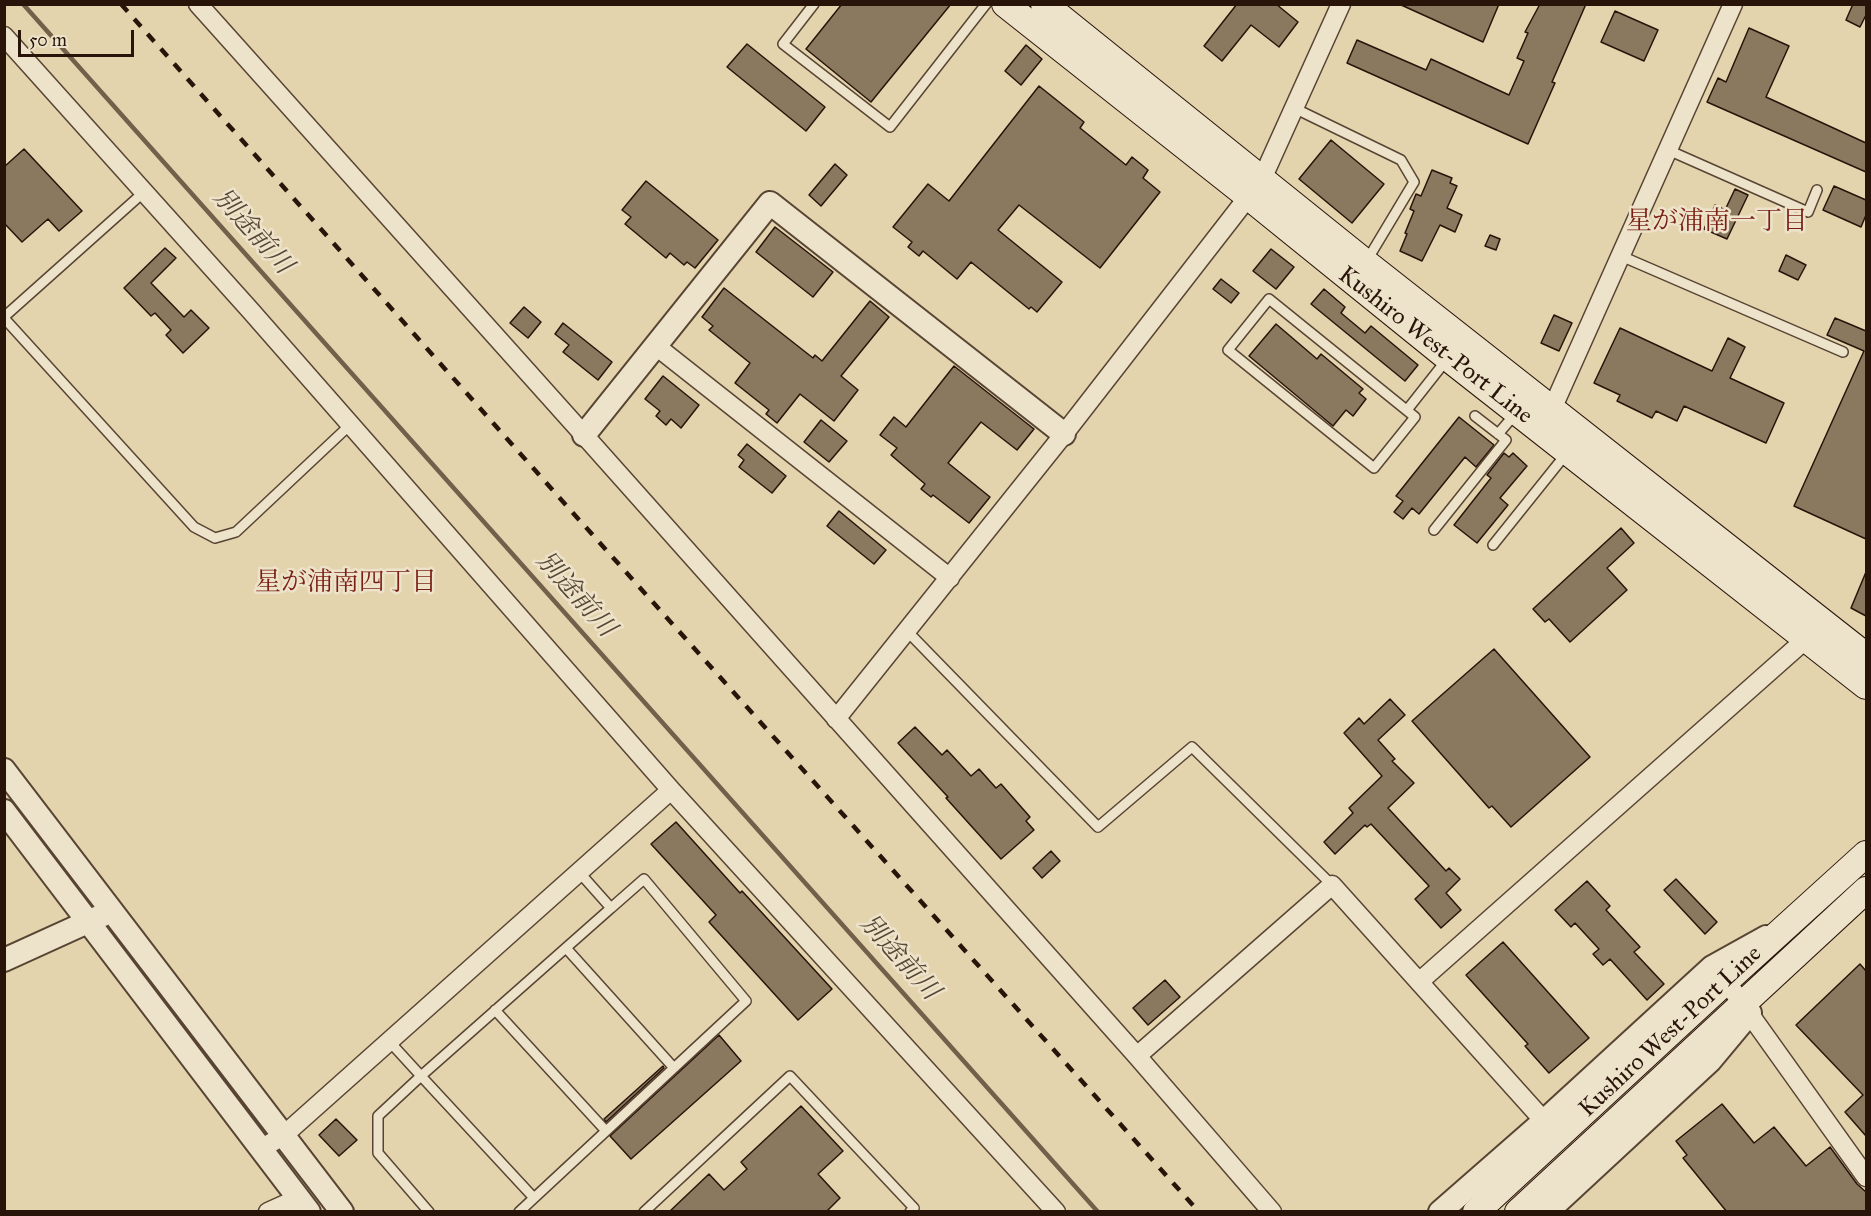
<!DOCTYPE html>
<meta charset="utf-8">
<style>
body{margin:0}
#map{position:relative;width:1871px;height:1216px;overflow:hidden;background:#e3d4ae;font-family:"IM FELL Great Primer",serif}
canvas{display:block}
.frame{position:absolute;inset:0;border:6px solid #29140a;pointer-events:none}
.scale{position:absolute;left:18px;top:30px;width:116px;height:27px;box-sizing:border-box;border:3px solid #29140a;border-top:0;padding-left:8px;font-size:18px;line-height:21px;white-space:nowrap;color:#29140a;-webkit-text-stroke:4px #ede3ca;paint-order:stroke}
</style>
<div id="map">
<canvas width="1871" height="1216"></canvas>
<div class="frame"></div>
<div class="scale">50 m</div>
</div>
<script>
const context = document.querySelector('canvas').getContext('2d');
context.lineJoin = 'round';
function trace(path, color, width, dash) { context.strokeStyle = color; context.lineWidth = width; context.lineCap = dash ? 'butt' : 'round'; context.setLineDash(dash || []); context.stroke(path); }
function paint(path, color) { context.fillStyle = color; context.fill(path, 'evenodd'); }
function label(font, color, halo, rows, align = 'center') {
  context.font = font + ' "IM FELL Great Primer","Noto Serif JP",serif'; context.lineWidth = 5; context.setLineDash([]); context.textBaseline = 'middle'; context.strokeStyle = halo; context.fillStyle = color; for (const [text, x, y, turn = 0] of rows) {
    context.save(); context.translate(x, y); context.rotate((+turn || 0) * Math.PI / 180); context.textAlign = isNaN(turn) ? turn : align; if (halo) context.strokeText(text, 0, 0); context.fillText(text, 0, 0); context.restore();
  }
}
const stream = new Path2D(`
 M23,4l1075,1208`);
const building = new Path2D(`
 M842,4h109l-80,98 -65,-53z
 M1237,4h39l22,18 -19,25 -28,-22 -29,36 -18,-15z
 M1399,4h100l-16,38z
 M1540,4h46l-34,78 3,1 -27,61 -181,-81 10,-23 69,30 5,-11 78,36 15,-34 -7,-3 11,-25 -3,-1z
 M1853,4h13v11l-6,12 -14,-7z
 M1615,11l43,19 -14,31 -43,-19z
 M1749,28l40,18 -23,51 100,46v29l-159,-70 11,-24 8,4z
 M747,44l78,63 -19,24 -79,-64z
 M1026,45l16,14 -21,26 -16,-14z
 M1039,86l45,36 -4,6 46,37 6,-8 16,13 -5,8 17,14 -60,76 -81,-63 -21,25 64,52 -25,30 -6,-5 -2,2 -58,-47 -14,17 -34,-28 -4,5 -11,-9 4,-5 -19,-15 35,-43 21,17z
 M1331,140l53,44 -32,39 -53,-44z
 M24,149l58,62 -23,20 -11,-12 -26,23 -18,-19v-56z
 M835,164l12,11 -26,31 -12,-11z
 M1432,170l20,8 -2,5 7,3 -10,22 15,7 -7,17 -15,-7 -18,36 -22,-10 7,-17 -2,-1 9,-22 -4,-2 6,-15 5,2z
 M646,181l72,59 -23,28 -8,-6 -3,3 -14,-12 -4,5 -41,-34 6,-7 -9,-7z
 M1834,186l32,14v15l-5,12 -38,-17z
 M1735,189l13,6 -21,44 -23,-10 11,-24 10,5z
 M775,227l58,45 -20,25 -57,-45z
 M1490,235l10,4 -4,11 -11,-4z
 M165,248l11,10 -25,25 33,34 7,-7 18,18 -26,25 -17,-18 5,-5 -16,-17 -4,3 -27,-28z
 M1271,249l23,18 -18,22 -23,-18z
 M1786,255l20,10 -8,15 -19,-9z
 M1221,279l18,14 -8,10 -18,-14z
 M724,288l89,70 2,-3 7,6 48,-60 19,16 -48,59 17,14 -24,31 -34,-27 -23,29 -11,-9 3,-4 -34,-27 15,-20 -41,-33 4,-4 -11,-9z
 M1324,289l21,18 -4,6 24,20 6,-7 47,39 -13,16 -94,-77z
 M524,307l17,15 -13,16 -18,-15z
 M1554,315l18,8 -13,28 -18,-8z
 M1835,318l31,13v208l-72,-33 70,-155 -37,-16z
 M563,323l49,39 -14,18 -35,-28 6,-7 -14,-11z
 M1276,324l41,35 4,-5 42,35 -4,4 7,6 -13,17 -7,-6 -13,16 -84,-70z
 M1620,328l92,43 16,-33 17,9 -15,31 54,25 -18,40 -82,-37 -7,15 -21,-10 -4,7 -35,-17 3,-6 -26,-12z
 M954,366l80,63 -17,21 -36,-28 -33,41 42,34 -21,26 -36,-28 -2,2 -10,-8 4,-5 -34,-29 6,-7 -17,-13 14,-18 12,10z
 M663,376l36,29 -18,23 -10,-9 -5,6 -10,-9 4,-5 -15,-12z
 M1459,417l35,28 -18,22 -11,-10 -46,57 -7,-6 -9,11 -9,-7 9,-11 -7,-5z
 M821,420l26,21 -18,21 -25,-20z
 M747,444l39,32 -14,17 -33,-26 5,-7 -6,-5z
 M1504,453l5,4 4,-4 14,13 -27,32 8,7 -31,38 -23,-18 37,-47 -4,-3z
 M839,511l47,39 -12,14 -47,-38z
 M1621,528l13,15 -27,25 20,22 -57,52 -21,-23 -4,3 -12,-13z
 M1866,572v44l-15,-8z
 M1494,649l96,108 -79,70 -19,-21 -3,2 -77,-87z
 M1390,699l15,16 -27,25 17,19 -3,2 22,22 -26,25 58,63 3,-3 11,11 -14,14 15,17 -20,18 -26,-29 14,-13 -58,-62 -4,3 -2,-2 -30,29 -11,-12 29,-29 -4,-5 33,-32 -38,-43 15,-15 5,6z
 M915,727l27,28 5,-5 24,26 8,-7 17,19 5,-4 29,33 -4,4 8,9 -33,29 -55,-61 2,-1 -50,-54z
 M676,822l64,71 2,-2 90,98 -34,31 -89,-98 7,-7 -65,-71z
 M1051,851l9,10 -18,17 -9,-10z
 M1676,879l41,43 -12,12 -41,-44z
 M1587,881l23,25 -4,4 34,37 -6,5 30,32 -17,16 -37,-41 -7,6 -10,-11 6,-5 -24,-26 -4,4 -16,-17z
 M1503,942l86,96 -40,35 -24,-27 3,-2 -62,-69z
 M1860,964l6,7v165l-21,-24 18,-17 -67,-70z
 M1165,980l15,17 -32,28 -15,-17z
 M719,1035l22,26 -110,98 -21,-23z
 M663,1066l1,2 -58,54 -2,-3z
 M1722,1104l32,39 20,-16 32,39 24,-19 27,37 9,8v20h-139l-44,-54 4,-3 -11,-14z
 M801,1106l42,45 -25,23 22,24 -14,14h-157l40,-38 15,16 23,-21 -6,-7z
 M336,1119l21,21 -18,16 -20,-21z`);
const service = new Path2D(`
 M814,4l-31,40 107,83 96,-123
 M1294,108l107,52 13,22 -48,80
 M1668,150l140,62 9,-22
 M1621,256l222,96
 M1269,299l146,118 -41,51 -146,-118z
 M4,317l140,-125
 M4,318l190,209 21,11 21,-6 115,-108
 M1407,410l41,-52
 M1498,434l18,-21
 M1434,530l72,-90 -31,-24
 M1493,545l73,-91
 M907,631l191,196 94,-80 140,138
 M566,948l108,120
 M495,1010l111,121
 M389,1041l32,35 190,-168 -32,-36
 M429,1212l-51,-59v-37l43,-40 113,122
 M519,1212l227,-211 -102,-122 -33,29
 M644,1212l146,-136 124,132 -4,4`);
const minor = new Path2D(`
 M198,4l386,431 553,621 135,156
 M4,36l246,274 421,480 385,422
 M656,346l294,232
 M1548,418l185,-414
 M836,719l228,-285 198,-255 79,-175
 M1726,981l140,196
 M1419,982l395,-350
 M1137,1056l195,-171 212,236
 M261,1149l23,-14 387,-345
 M268,1212l31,-14`);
const tertiary = new Path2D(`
 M584,435l186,-232 294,231
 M4,770l338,442
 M4,811l305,401
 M4,960l99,-45
 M1440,1212l104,-91 168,-154 54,-30
 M1547,1212l163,-151 40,-48`);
const secondary = new Path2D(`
 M1005,4l244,193 199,161 418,328
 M1044,4l322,259 500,393
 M1476,1212l250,-231 140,-127
 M1518,1212l348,-322`);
const rail = new Path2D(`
 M121,4l444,500 634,708`);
const streetNames = [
 ["Kushiro West-Port Line",1435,346,38],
 ["Kushiro West-Port Line",1671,1032,-43]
];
const neighbourhoodNames = [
 ["星が浦南一丁目",1717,223],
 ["星が浦南四丁目",346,584]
];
const waterNames = [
 ["別途前川",252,232,48],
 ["別途前川",575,595,48],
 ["別途前川",899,958,48]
];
trace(stream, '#73604b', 4.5);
paint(building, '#8a785f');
trace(building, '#29140a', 1.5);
trace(service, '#584433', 12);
trace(minor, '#584433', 21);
trace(tertiary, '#584433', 26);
trace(secondary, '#29140a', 28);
trace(service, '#ede3ca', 9);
trace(minor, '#ede3ca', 18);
trace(tertiary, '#ede3ca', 22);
trace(secondary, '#ede3ca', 26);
trace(rail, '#29140a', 4.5, [10, 10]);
label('24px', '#29140a', '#ede3ca', streetNames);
label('26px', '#7a1f14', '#ede3ca', neighbourhoodNames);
label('italic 26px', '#5a4735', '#ede3ca', waterNames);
</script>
